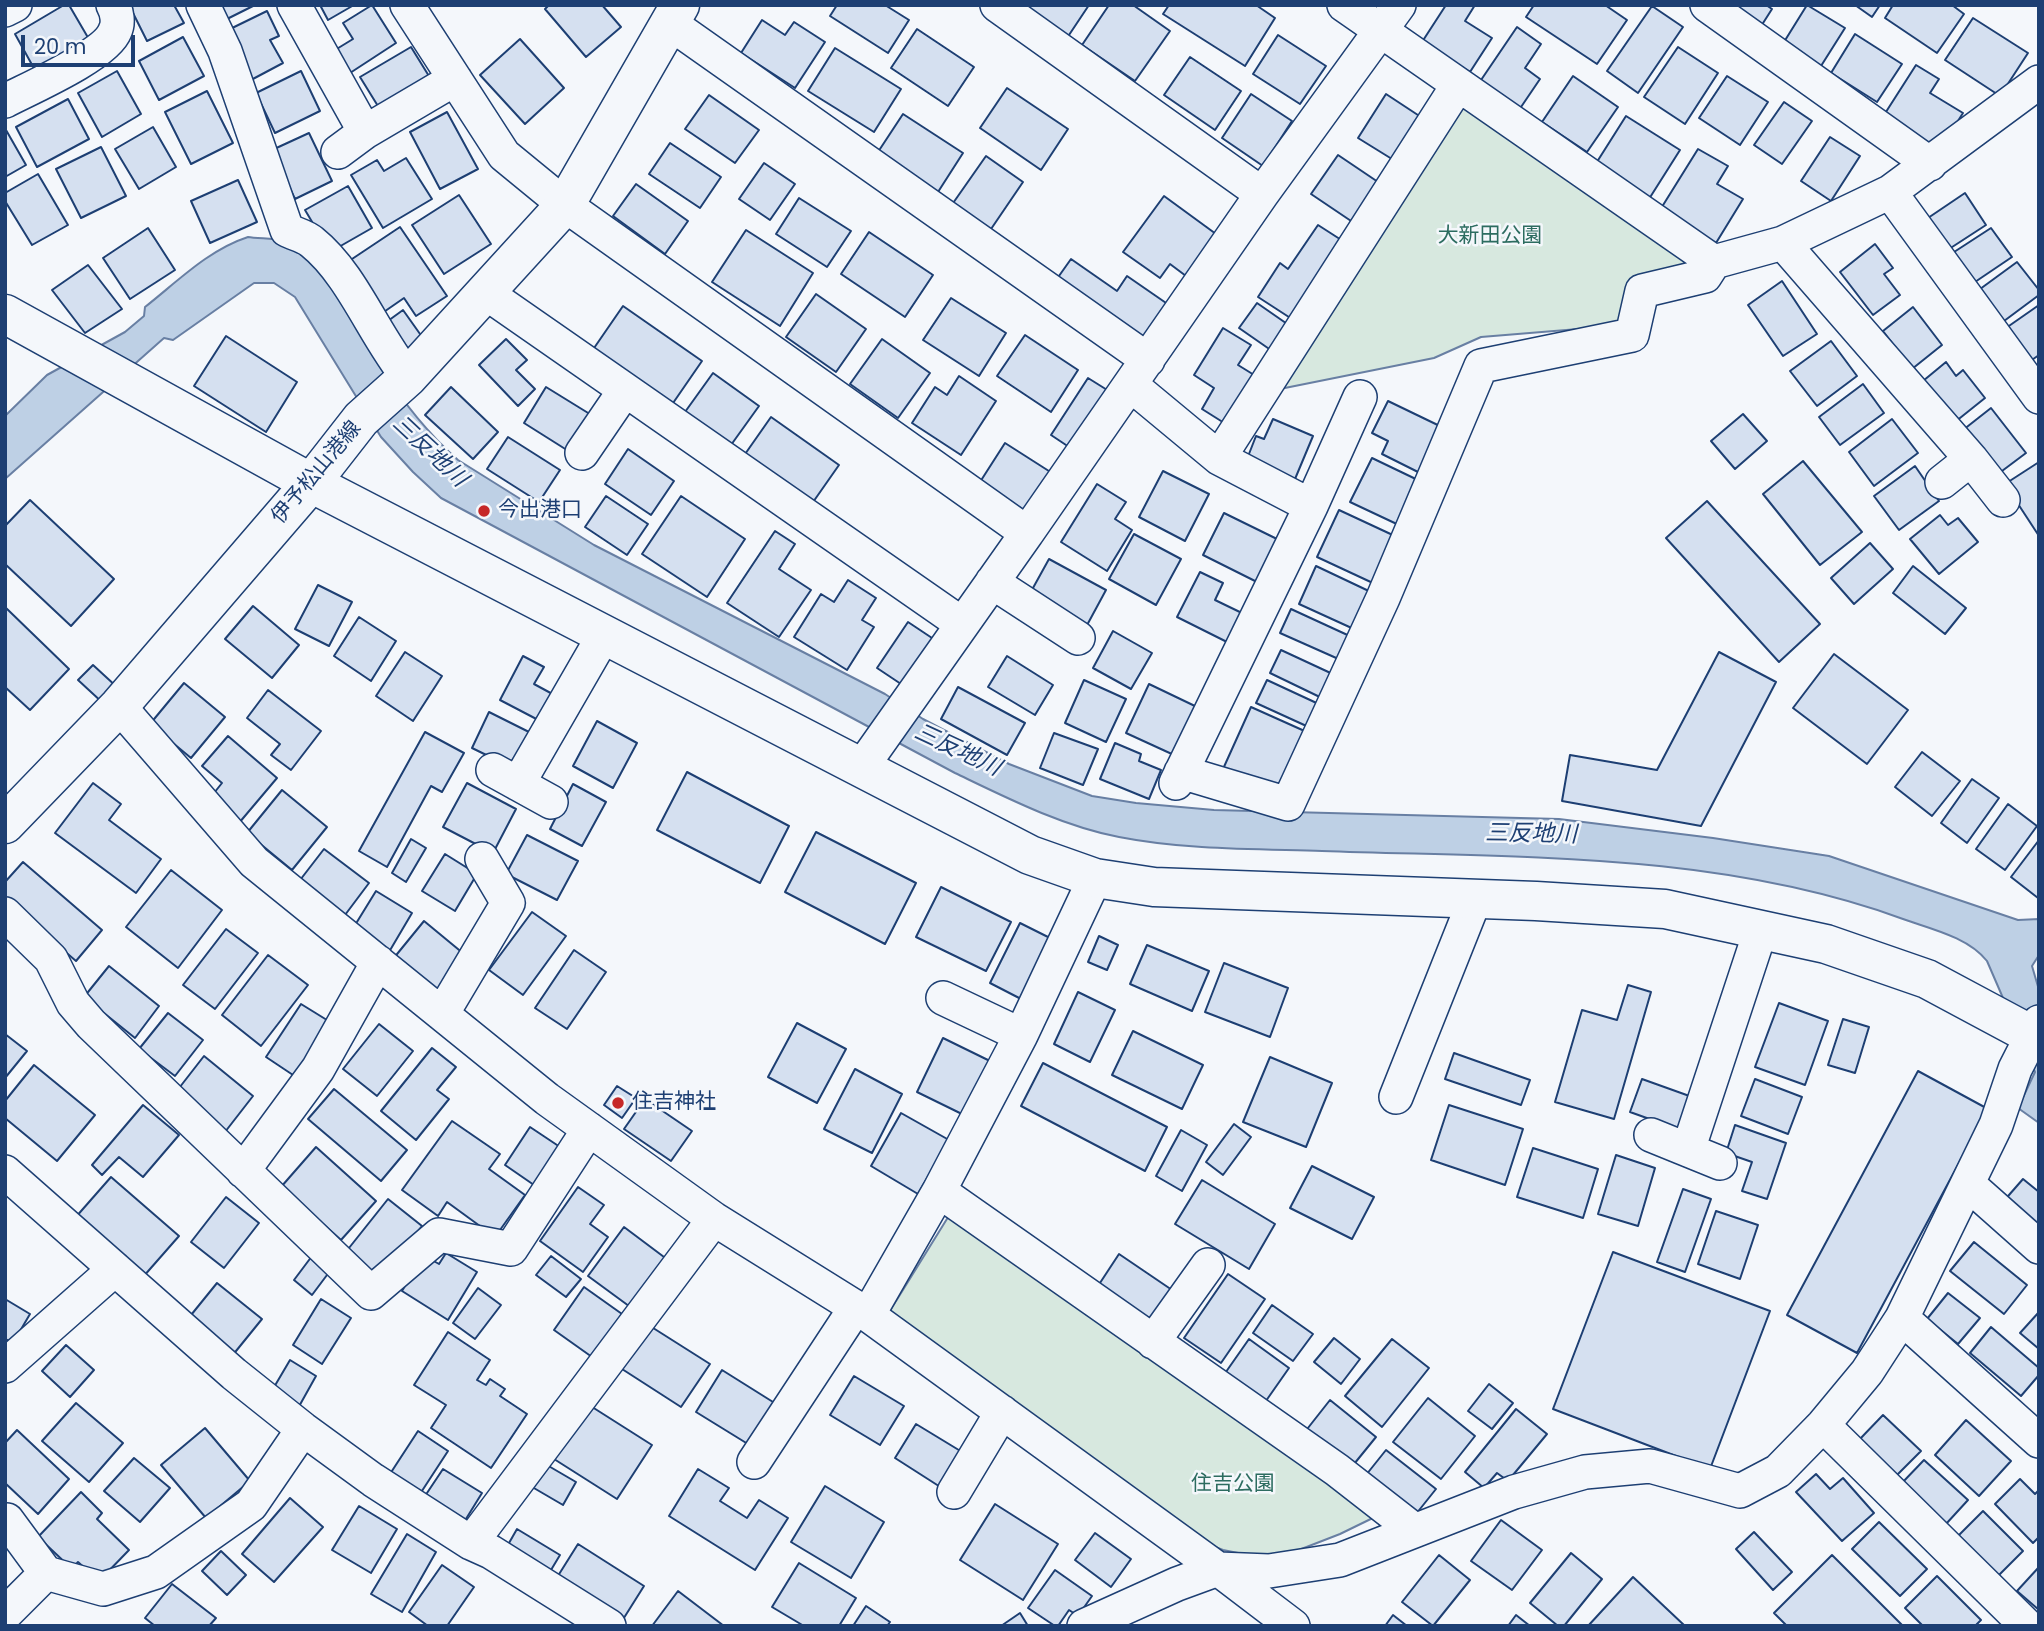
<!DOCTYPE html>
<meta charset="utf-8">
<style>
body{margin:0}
#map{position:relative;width:2044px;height:1631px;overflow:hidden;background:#f4f7fb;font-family:Poppins,sans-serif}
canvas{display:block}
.frame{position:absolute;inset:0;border:7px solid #1d3f73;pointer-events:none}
.scale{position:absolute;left:21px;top:35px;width:114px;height:32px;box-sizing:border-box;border:4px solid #1d3f73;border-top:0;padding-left:9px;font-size:21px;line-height:24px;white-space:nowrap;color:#1d3f73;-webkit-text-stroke:5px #f4f7fb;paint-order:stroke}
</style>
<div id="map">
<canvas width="2044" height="1631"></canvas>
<div class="frame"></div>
<div class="scale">20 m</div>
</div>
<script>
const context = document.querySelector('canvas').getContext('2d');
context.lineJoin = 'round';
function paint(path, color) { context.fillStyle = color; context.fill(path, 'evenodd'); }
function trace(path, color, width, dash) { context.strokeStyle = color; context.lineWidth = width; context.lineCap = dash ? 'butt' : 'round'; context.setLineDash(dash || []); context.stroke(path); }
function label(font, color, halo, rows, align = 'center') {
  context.font = font + ' Poppins,"Noto Sans JP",sans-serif'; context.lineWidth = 5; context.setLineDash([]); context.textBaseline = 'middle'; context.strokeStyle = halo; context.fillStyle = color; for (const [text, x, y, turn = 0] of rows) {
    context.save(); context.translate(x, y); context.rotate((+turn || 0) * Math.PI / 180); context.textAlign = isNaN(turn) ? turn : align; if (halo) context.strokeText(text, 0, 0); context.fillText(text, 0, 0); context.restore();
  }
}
const green = new Path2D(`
 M1465,100l227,167 -65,58 -146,12 -47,21 -174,35z
 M950,1214l431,300 -41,20 -67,26 -50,-10 -18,-7 -317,-229z`);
const water = new Path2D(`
 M248,237c11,2 39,1 47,7 37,25 59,80 82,118 23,36 49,70 81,98l136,85 291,149 38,25 86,45 83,32 44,7 78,7 345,9 154,19 116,18 189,64 21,-1v36l-7,11 7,24v133l-21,-15 17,-36 -48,-111c-19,-24 -56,-32 -84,-42 -186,-68 -387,-61 -581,-68 -67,-2 -137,-1 -203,-14 -57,-11 -112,-39 -164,-64l-514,-275 -28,-26 -32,-35 -86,-140 -21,-14h-20l-81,57 -9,-2 -159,141v-63l42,-41 78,-43 19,-16 1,-9c32,-25 63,-57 103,-70z`);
const building = new Path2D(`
 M64,5h5l21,36 -54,31 -21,-38z
 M129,5h45l10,18 -37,18z
 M217,5h38l-30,15z
 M320,5h34l-26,15z
 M372,5l24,38 -46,30 -15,-23 18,-11 -10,-16z
 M549,5h53l19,22 -35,30 -41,-48z
 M837,5h48l24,15 -21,33 -58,-37z
 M1024,5h65l-22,33z
 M1109,5h24l37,26 -35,50 -53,-36z
 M1169,5h87l19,13 -30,48 -82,-52z
 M1446,5h29l-10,16 27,17 -22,34 -48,-30z
 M1534,5h71l22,15 -30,44 -71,-47z
 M1717,5h49l6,4 -14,22z
 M1807,5l38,23 -24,38 -37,-24z
 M1855,5h25l-8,12z
 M1893,5h59l12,9 -27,39 -52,-35z
 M1652,6l31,21 -45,66 -31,-22z
 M267,11l12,25 -9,4 13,23 -32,17 -25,-49z
 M1973,18l55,35 -28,43 -55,-36z
 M762,20l23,15 9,-13 31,20 -30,46 -54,-35z
 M1517,27l24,17 -16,24 15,11 -21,31 -40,-27z
 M917,29l57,38 -26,39 -57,-38z
 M1855,34l47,30 -25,38 -46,-29z
 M1278,35l48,31 -26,38 -47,-30z
 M183,37l21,39 -45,24 -20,-39z
 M520,39l44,49 -39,36 -45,-49z
 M411,47l21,34 -51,30 -21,-34z
 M1678,47l40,26 -33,51 -41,-27z
 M835,48l66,41 -27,43 -66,-41z
 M1190,57l51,34 -26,39 -51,-35z
 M1916,65l23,14 -9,14 33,20 -24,38 -55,-36z
 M117,71l24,43 -39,23 -24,-44z
 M301,71l19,40 -45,22 -19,-40z
 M1573,76l45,31 -31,45 -45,-30z
 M1727,76l41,26 -28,43 -41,-27z
 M1007,88l61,41 -27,41 -61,-42z
 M207,91l26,52 -42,21 -26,-52z
 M1251,94l41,27 -29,45 -41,-28z
 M1386,94l41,27 -27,43 -42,-26z
 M709,95l50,35 -24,33 -50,-34z
 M68,99l21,40 -52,28 -21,-40z
 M1784,102l28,19 -30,43 -28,-19z
 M447,112l31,57 -38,20 -30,-57z
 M903,114l60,39 -25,39 -60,-40z
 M1626,116l54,34 -31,49 -54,-34z
 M153,127l23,40 -37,22 -24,-40z
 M6,130l20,35 -21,12v-46z
 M309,133l23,48 -37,18 -23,-49z
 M1830,137l30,19 -29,45 -30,-20z
 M670,143l51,34 -21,31 -51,-34z
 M101,147l25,49 -45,22 -25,-49z
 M1698,149l30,17 -11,18 26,15 -27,44 -56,-33z
 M1338,155l46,31 -27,39 -46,-31z
 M986,156l37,26 -34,50 -38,-26z
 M406,158l26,41 -49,29 -32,-53 26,-15 7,11z
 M764,163l31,21 -25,36 -31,-21z
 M38,174l30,51 -36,20 -27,-44v-8z
 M238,180l19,42 -47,21 -19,-42z
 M636,184l52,37 -23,33 -52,-38z
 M348,186l24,42 -42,24 -25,-42z
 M1965,193l21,32 -40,26 -21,-31z
 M459,195l32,49 -47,30 -32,-49z
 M1164,196l52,38 -30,42 -16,-12 -10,14 -37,-26z
 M799,198l52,33 -24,36 -51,-33z
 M1318,225l28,18 -51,78 -37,-24 22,-34 8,6z
 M400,227l47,69 -31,20 -12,-18 -26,18 -35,-51z
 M148,228l27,42 -45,29 -27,-41z
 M1991,228l21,29 -40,27 -21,-30z
 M746,230l67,43 -33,53 -68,-44z
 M869,232l64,43 -28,42 -64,-43z
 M1875,244l18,24 -9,6 16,21 -27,20 -33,-43z
 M1071,259l46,32 10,-15 42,29 -27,38 -88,-60z
 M2017,262l22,28v5l-39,29 -24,-32z
 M88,265l34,44 -37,24 -33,-43z
 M1782,281l35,53 -34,22 -35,-51z
 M816,294l50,35 -30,43 -50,-35z
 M951,298l55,35 -27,43 -56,-36z
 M1257,303l36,25 -18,25 -36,-25z
 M2039,305v50l-10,7 -23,-34z
 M623,306l79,55 -31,45 -79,-55z
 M1913,307l29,38 -30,24 -29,-38z
 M403,310l22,31 -22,16 -22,-31z
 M1223,328l28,17 -13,20 21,13 -30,48 -27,-17 12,-21 -20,-13z
 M1025,335l53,35 -27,42 -54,-36z
 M226,336l71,46 -31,50 -72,-46z
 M506,339l21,21 -11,10 19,19 -17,17 -39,-41z
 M882,339l48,34 -32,45 -48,-34z
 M1831,341l26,35 -40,30 -27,-35z
 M1946,362l10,14 7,-6 22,28 -30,24 -32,-41z
 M713,373l46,33 -28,39 -46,-33z
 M959,376l37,25 -35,54 -49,-32 23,-36 12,8z
 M1088,378l24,15 -37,58 -24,-16z
 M1863,384l21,29 -44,32 -21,-28z
 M451,387l47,45 -25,27 -48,-44z
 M546,387l47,29 -23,36 -46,-29z
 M1388,401l58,28 -22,46 -42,-21 6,-13 -16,-8z
 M1991,408l35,45 -28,21 -35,-44z
 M1743,414l24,27 -32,28 -24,-28z
 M771,417l68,48 -28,40 -68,-48z
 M1273,419l40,17 -18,43 -48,-20 9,-23 8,3z
 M1892,419l26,34 -44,33 -25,-34z
 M508,437l52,33 -21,32 -52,-33z
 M1005,443l47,30 -25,39 -47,-30z
 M628,449l46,32 -23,34 -46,-31z
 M1372,458l50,24 -21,44 -51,-24z
 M1803,461l59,71 -42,33 -57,-71z
 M2039,462v74l-34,-52z
 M1915,466l24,35 -40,29 -25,-34z
 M1163,471l46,23 -24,47 -46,-24z
 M1097,484l29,18 -11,17 17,11 -25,41 -46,-29z
 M606,496l42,28 -21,31 -42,-28z
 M681,496l64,43 -38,58 -65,-43z
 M30,500l84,79 -43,47 -66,-62v-38z
 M1707,501l113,123 -41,38 -113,-124z
 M1339,510l58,27 -22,47 -58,-27z
 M1224,513l53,26 -20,43 -54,-27z
 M1940,515l8,10 10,-7 20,24 -39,32 -29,-35z
 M775,531l20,13 -16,25 32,21 -32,47 -52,-34z
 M1134,534l47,25 -25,46 -47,-26z
 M1870,543l23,26 -39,35 -23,-26z
 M1049,559l57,31 -20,37 -58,-30z
 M1316,566l57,27 -17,37 -57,-26z
 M1913,566l53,42 -21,26 -52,-41z
 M1200,572l23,11 -8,17 31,15 -15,29 -54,-27z
 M848,580l28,18 -14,22 12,7 -27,43 -53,-33 27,-43 13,8z
 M318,585l34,17 -23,44 -34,-17z
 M253,606l46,39 -27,33 -47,-39z
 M5,607l64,62 -39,41 -25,-23z
 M1291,609l63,29 -11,23 -63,-28z
 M359,617l37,24 -25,40 -37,-25z
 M908,622l30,20 -31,46 -30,-20z
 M1113,631l39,22 -21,36 -38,-21z
 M1281,650l56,26 -11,24 -56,-27z
 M405,652l37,24 -29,45 -37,-25z
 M1719,652l57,30 -75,144 -139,-25 8,-46 87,15z
 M1834,654l74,56 -41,54 -74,-56z
 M523,656l21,11 -10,17 24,13 -14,26 -44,-23z
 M1007,656l46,29 -18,30 -47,-28z
 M93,665l25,23 -14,16 -26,-24z
 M1084,680l42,19 -20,43 -41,-19z
 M1267,680l56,26 -10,23 -57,-26z
 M184,683l41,34 -34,41 -41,-34z
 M1149,684l48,23 -23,48 -48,-22z
 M958,687l67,36 -18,32 -66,-36z
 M268,690l53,41 -30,39 -20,-15 9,-11 -33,-26z
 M1251,707l58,26 -28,61 -58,-25z
 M489,712l46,23 -18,35 -45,-22z
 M597,721l40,22 -24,45 -40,-22z
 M425,732l39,21 -22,39 -11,-6 -44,81 -28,-16z
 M1054,733l44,16 -15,36 -43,-17z
 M228,736l49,42 -38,45 -29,-25 12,-15 -20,-17z
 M1115,743l26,11 -2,7 22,9 -12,29 -49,-20z
 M1922,752l38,29 -28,35 -37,-29z
 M687,772l102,54 -29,57 -103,-53z
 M1972,779l27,19 -32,45 -26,-20z
 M93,783l28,21 -12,16 52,39 -25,34 -81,-60z
 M467,783l49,26 -23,44 -50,-26z
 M573,784l33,18 -24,44 -32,-17z
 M282,790l45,37 -35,43 -45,-37z
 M2008,804l29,22 -32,44 -29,-21z
 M816,832l100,51 -31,61 -100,-52z
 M527,835l51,26 -21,39 -51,-26z
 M411,839l15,9 -20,34 -14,-9z
 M2039,840v57l-1,1 -27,-21z
 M324,849l45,34 -27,36 -45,-35z
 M445,854l32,20 -22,37 -33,-20z
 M23,862l79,68 -26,31 -71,-61v-18z
 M171,870l51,40 -44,58 -52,-41z
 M941,887l70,35 -25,49 -70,-34z
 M376,891l36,22 -23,39 -37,-22z
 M532,912l34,24 -43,59 -34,-25z
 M424,921l46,38 -30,38 -47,-38z
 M1020,923l34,17 -31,60 -33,-17z
 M226,929l32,24 -43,56 -32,-24z
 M1099,936l19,9 -11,25 -19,-8z
 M1147,945l62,26 -17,40 -62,-27z
 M574,950l32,22 -39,57 -32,-21z
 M268,955l40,30 -47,61 -39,-31z
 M1224,963l64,25 -18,49 -65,-25z
 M109,966l50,40 -24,32 -51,-41z
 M1628,985l23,7 -37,127 -59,-17 27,-92 35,10z
 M1078,992l37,18 -25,52 -36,-18z
 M1779,1003l49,18 -23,64 -50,-18z
 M301,1004l34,21 -36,54 -33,-22z
 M168,1013l35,27 -28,36 -36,-27z
 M1843,1019l26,8 -14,46 -27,-8z
 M797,1023l49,26 -29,54 -49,-26z
 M379,1024l34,27 -36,45 -34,-27z
 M1133,1031l70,34 -21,44 -70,-34z
 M5,1034l22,17 -22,27z
 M943,1038l49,24 -26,54 -49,-24z
 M432,1048l24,19 -19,23 12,9 -33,41 -35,-29z
 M1454,1053l76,27 -9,25 -76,-26z
 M204,1056l49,40 -28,36 -49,-40z
 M1270,1057l62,26 -26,64 -63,-25z
 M1043,1063l124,64 -22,44 -124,-65z
 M34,1065l61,50 -38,46 -52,-43v-17z
 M855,1069l47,25 -30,59 -48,-24z
 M1918,1071l70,38 -131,244 -70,-38z
 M1642,1079l53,19 -12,33 -53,-19z
 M1755,1079l47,18 -14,37 -47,-18z
 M617,1086l19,12 -14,20 -18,-13z
 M334,1089l73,61 -26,31 -73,-62z
 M645,1099l47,32 -21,30 -47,-32z
 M143,1105l36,30 -36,42 -24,-20 -17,18 -10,-10z
 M1449,1105l74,24 -18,56 -74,-25z
 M901,1113l48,27 -31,54 -47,-28z
 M452,1121l48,33 -11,15 36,26 -30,42 -48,-35 -9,14 -36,-26z
 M1234,1124l17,13 -28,38 -17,-13z
 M1735,1125l51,18 -19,56 -25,-8 10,-29 -26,-9z
 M530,1127l30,20 -26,38 -29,-20z
 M1181,1130l26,15 -25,46 -26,-15z
 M316,1147l60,54 -35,39 -60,-53z
 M1533,1148l65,21 -15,49 -66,-21z
 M1616,1155l39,13 -17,58 -40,-12z
 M1312,1166l62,31 -22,42 -62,-31z
 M111,1177l68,59 -36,41 -68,-59z
 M2023,1179l16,13v41l-37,-30z
 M1202,1180l73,44 -26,45 -74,-45z
 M578,1187l26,18 -14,19 18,13 -25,35 -43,-31z
 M1683,1189l28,10 -26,73 -28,-10z
 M226,1197l33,26 -35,45 -33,-26z
 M388,1199l34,27 -43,54 -34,-27z
 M1716,1211l42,14 -18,54 -42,-15z
 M624,1227l44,33 -35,49 -45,-33z
 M1974,1242l53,43 -23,29 -54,-43z
 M1613,1252l157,59 -60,158 -157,-60z
 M446,1253l31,19 -29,48 -46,-29 21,-36 16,9z
 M1119,1254l56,38 -24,35 -55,-38z
 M312,1256l18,15 -18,24 -18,-15z
 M551,1256l30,23 -15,18 -30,-22z
 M1228,1274l37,25 -44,64 -37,-25z
 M217,1283l45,36 -30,37 -45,-36z
 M584,1287l38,27 -30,43 -38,-27z
 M478,1288l23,17 -26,34 -22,-16z
 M1948,1293l32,25 -22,26 -31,-25z
 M5,1299l25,15 -17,29 -8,-4z
 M321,1299l30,19 -29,46 -29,-19z
 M1272,1305l41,29 -20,27 -40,-28z
 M2039,1312v37l-19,-16z
 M650,1326l60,38 -29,43 -59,-38z
 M1991,1327l48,41v7l-18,21 -51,-43z
 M448,1332l42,28 -13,20 9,5 4,-6 15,10 -5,7 27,18 -36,54 -60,-40 15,-23 -32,-20z
 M1334,1338l26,21 -19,25 -27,-22z
 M1249,1339l40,29 -28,40 -40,-29z
 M1392,1339l37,29 -47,59 -37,-31z
 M66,1345l28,25 -24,27 -28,-26z
 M290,1360l26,16 -19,34 -27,-16z
 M722,1370l59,37 -25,42 -60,-37z
 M854,1376l50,30 -24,39 -50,-30z
 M1489,1384l24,19 -21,26 -24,-18z
 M1428,1398l47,38 -34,43 -48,-37z
 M1330,1400l46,37 -26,32 -46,-36z
 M76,1403l47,40 -34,39 -47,-41z
 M589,1405l63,40 -35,54 -63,-40z
 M1516,1409l31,25 -39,47 -11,-8 -13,15 -19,-16z
 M1883,1415l38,36 -24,24 -38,-35z
 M1966,1420l45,41 -32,35 -44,-41z
 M916,1424l51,31 -22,35 -50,-32z
 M205,1428l45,53 -44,37 -45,-53z
 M17,1430l52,49 -31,35 -33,-31v-40z
 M418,1431l30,20 -30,46 -30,-20z
 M1386,1450l50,39 -24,30 -50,-39z
 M134,1458l36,30 -30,34 -36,-31z
 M1924,1460l44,40 -22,24 -45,-40z
 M540,1461l36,21 -13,23 -36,-21z
 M443,1469l39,24 -21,34 -40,-25z
 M698,1469l31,19 -9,13 27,17 12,-18 29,18 -33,52 -86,-54z
 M1816,1474l14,15 13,-11 31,35 -32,28 -46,-49z
 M2020,1479l15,15 4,-4v47l-6,6 -38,-39z
 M825,1486l59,36 -33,56 -60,-36z
 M81,1492l21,21 -5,6 32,31 -30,31 -21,-19 -6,7 -34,-32z
 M290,1498l33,29 -49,55 -32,-28z
 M995,1504l63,40 -35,56 -63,-40z
 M359,1506l38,23 -26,44 -39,-23z
 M1983,1511l40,40 -25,25 -40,-40z
 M1501,1520l41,30 -30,40 -41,-29z
 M1879,1522l48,47 -27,27 -48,-47z
 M517,1529l43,26 -12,20 -43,-25z
 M1754,1532l38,40 -19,18 -37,-41z
 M1095,1533l36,26 -20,28 -36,-27z
 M407,1534l29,18 -34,60 -31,-18z
 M578,1544l66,42 -22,35 -66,-42z
 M221,1551l25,24 -19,20 -25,-24z
 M1571,1553l31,26 -38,47h-6l-28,-23z
 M1439,1555l31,25 -37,46 -31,-24z
 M1832,1555l71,71h-116l-13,-13z
 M799,1563l57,35 -17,28h-35l-32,-19z
 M442,1565l32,22 -27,39h-19l-19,-14z
 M2039,1567v43l-22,-19z
 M1055,1570l37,26 -14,20 -9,-6 -11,16h-3l-27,-18z
 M1937,1576l44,44 -6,6h-52l-18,-18z
 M1633,1577l52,49h-97z
 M172,1584l44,34 -7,8h-54l-10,-8z
 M678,1591l46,35h-72z
 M866,1606l24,16 -3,4h-34z
 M1020,1613l8,13h-27z
 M1393,1615l14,11h-22z
 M1516,1615l14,11h-22z`);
const street = new Path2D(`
 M203,5l22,46 62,179c8,4 18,6 25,12 41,33 62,94 96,135
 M294,5l71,127
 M407,5l97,150 61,50 462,328 235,-339 137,-189
 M997,5l265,189
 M1344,5l370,257 69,-19 107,-51 149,-110
 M1707,5l223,159
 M5,10l10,-5
 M671,24l477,336
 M5,101c25,-13 101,-46 110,-70 4,-8 2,-19 -2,-26
 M338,152l27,-20 90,-53
 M1890,192l149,205
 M1783,243l188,216 32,41
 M486,293l476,331
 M1131,385l88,73 92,48
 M582,453l43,-63
 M1219,458l239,-373
 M1942,482l29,-23
 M992,582l86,56
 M119,706l135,156 293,237 167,120 154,96 350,254 75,57
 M861,768l166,-235
 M493,770l58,32
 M1181,772l107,32 95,-206 98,-232 151,-31 10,-44 63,-15 9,-14
 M1176,783l135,-277 49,-109
 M518,784l86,-149
 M5,914l46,45 22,44 18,21 280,269 68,-58 72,14 78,-120
 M943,998l78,37
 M442,1014l66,-111 -26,-44
 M1396,1097l79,-198
 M1651,1135l69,28
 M1688,1150l73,-221
 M243,1171l75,-102 60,-107
 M5,1172l229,202 69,55 70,51 98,63 20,9 118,74
 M1968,1184l71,63
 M939,1191l398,279 77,60
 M868,1315l71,-124 82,-156 74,-157
 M1902,1318l137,123
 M1153,1342l55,-77
 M5,1366l110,-97
 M1823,1425l204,201
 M754,1462l102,-155
 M954,1492l48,-80
 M7,1520l39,53
 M471,1543l243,-324
 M5,1614l41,-41 57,16 53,-17 95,-67 52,-76
 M1084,1626l93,-42 41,-15 51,2 71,-11 174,-68 71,-20 65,-6 90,25 38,-20 45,-46 44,-53 35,-54 94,-193 19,-56 24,-47`);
const secondary = new Path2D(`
 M5,314l306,169 719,372 65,23 59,9 382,14 129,8 161,35 101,35 112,60`);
const primary = new Path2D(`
 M5,824l114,-118 192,-223 50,-64 47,-42 157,-172 115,-200`);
const markers = [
 [484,511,7,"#c62828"],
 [618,1103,7,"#c62828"]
];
const parkNames = [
 ["大新田公園",1490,237],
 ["住吉公園",1233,1485]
];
const streetNames = [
 ["伊予松山港線",317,473,-50]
];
const poiNames = [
 ["今出港口",498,511],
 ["住吉神社",632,1103]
];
const waterNames = [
 ["三反地川",429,452,43],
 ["三反地川",957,751,25],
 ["三反地川",1531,835,1]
];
paint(green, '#d7e8df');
trace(green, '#687fa3', 2);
paint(water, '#bed0e5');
trace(water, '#687fa3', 2);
paint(building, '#d5e0f0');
trace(building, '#1d3f73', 2);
trace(street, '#1d3f73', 36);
trace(secondary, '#1d3f73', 41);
trace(primary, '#1d3f73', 41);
trace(street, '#f4f7fb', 33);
trace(secondary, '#f4f7fb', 38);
trace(primary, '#f4f7fb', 38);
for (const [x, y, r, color] of markers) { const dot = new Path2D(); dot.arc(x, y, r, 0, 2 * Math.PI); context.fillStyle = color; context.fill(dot); trace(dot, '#f4f7fb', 2.5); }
label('21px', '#2c6c60', '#f4f7fb', parkNames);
label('21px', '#1d3f73', '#f4f7fb', streetNames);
label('21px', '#1d3f73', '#f4f7fb', poiNames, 'left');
label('italic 23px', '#1d3f73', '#f4f7fb', waterNames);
</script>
